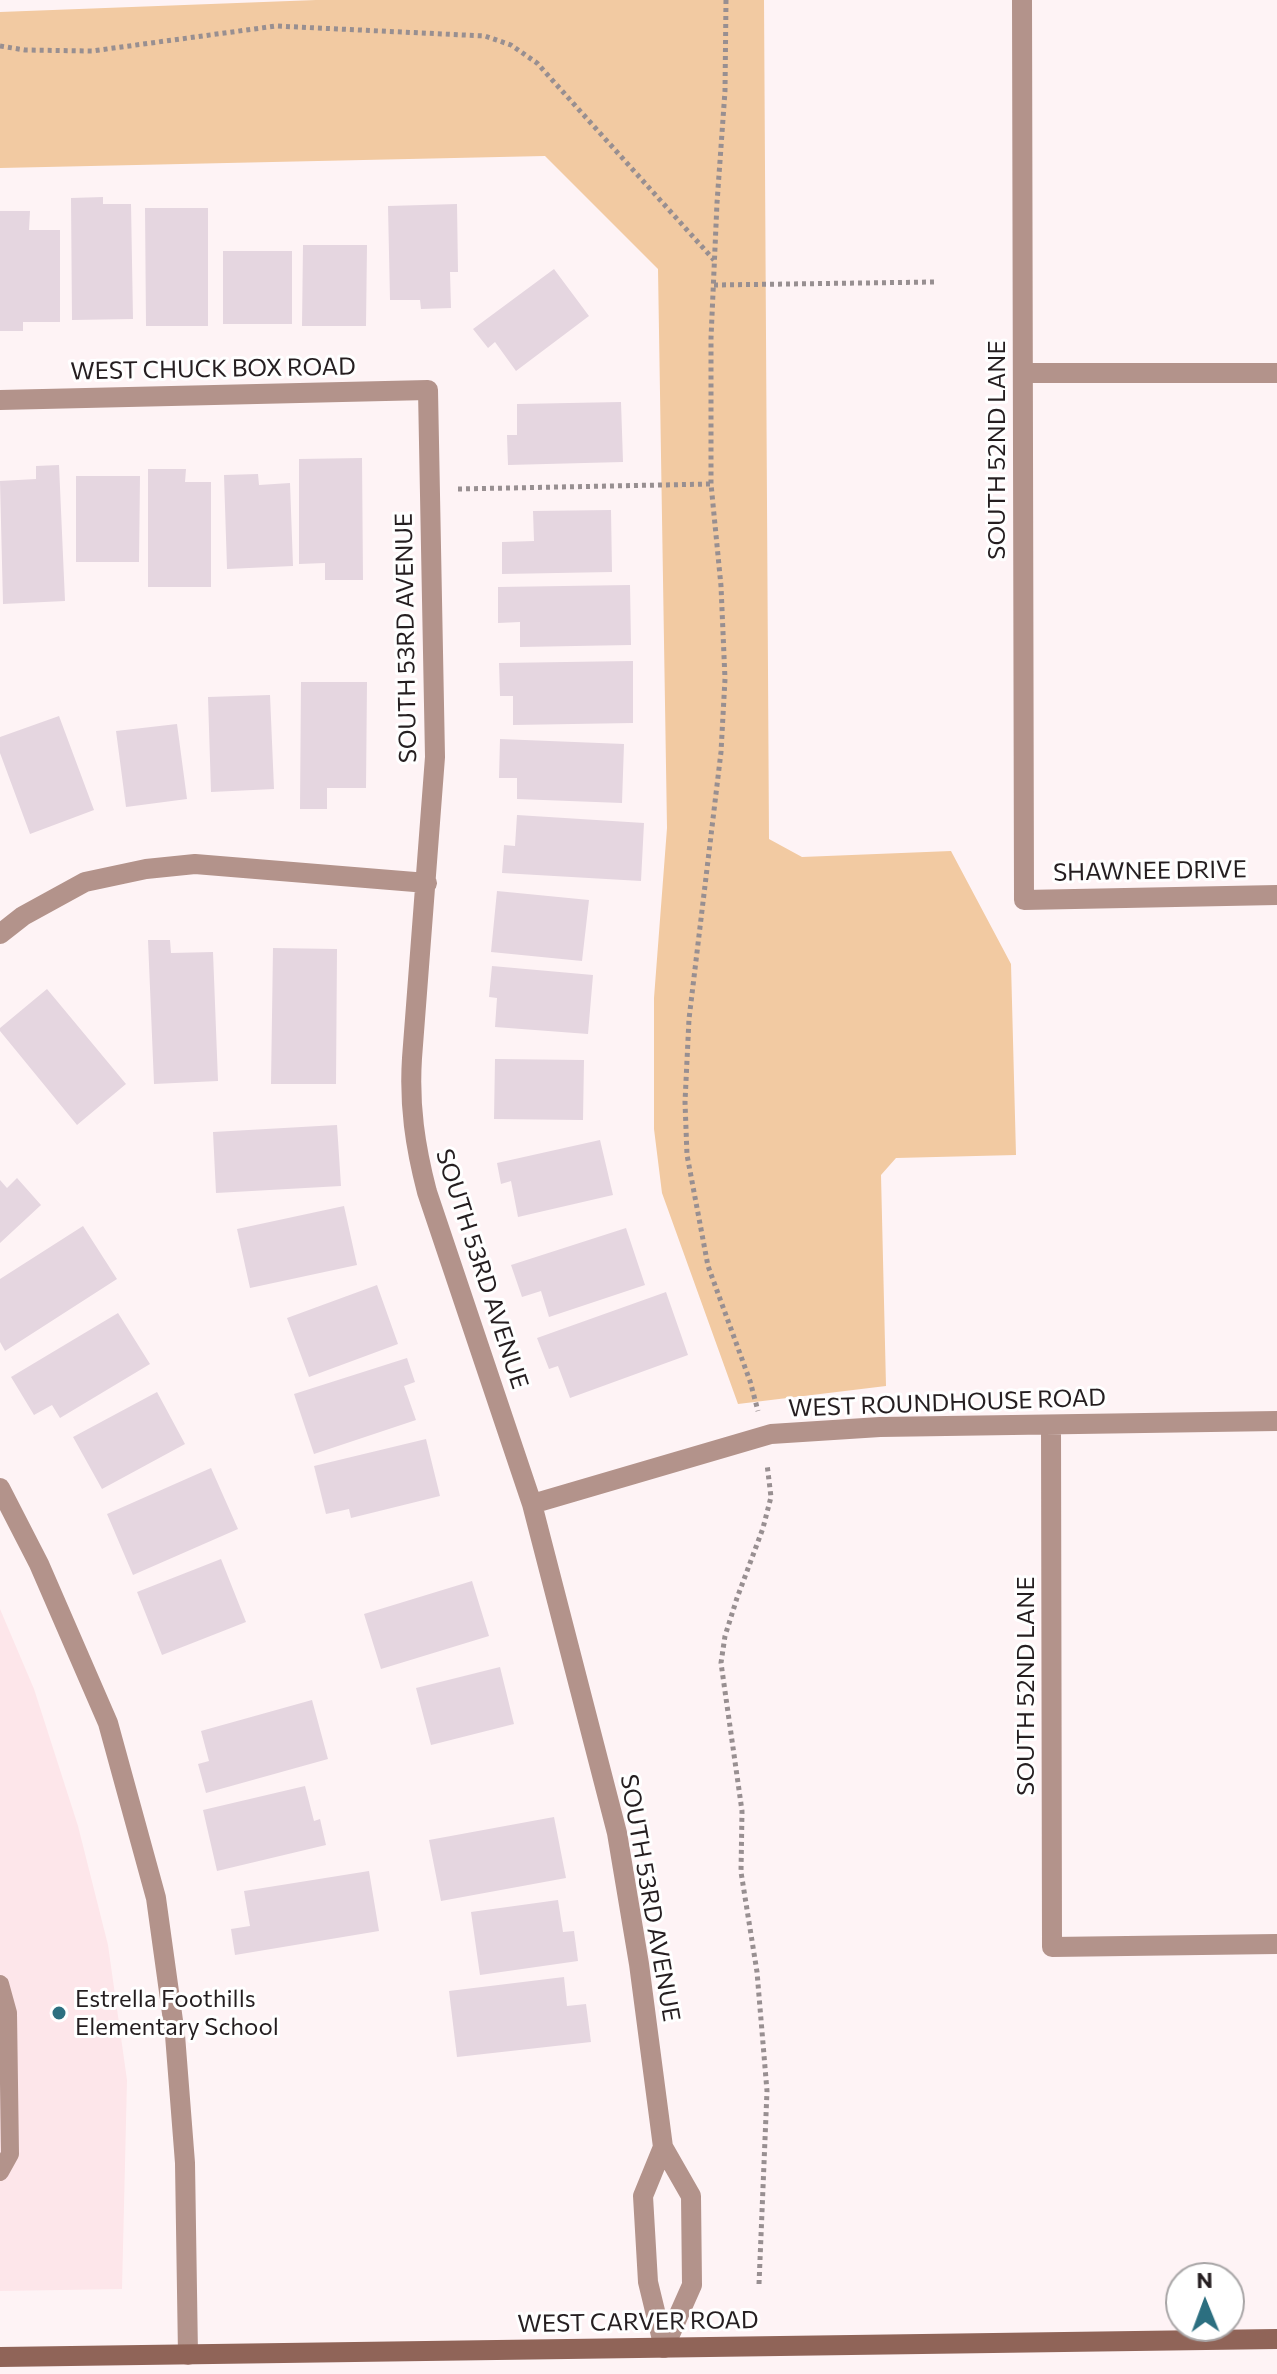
<!DOCTYPE html>
<style>
body{margin:0}
#map{position:relative;width:1277px;height:2374px;overflow:hidden;background:#fef3f5;font-family:Commissioner,sans-serif}
canvas{display:block}
.north{position:absolute;left:1165px;top:2262px;width:80px;height:80px;box-sizing:border-box;background:#fff;border:2px solid #a8a5a6;border-radius:50%;rotate:359deg;font-size:22px;font-weight:700;line-height:32px;text-align:center;color:#251e20}
.north::after{content:'';display:block;margin:auto;width:28px;height:36px;background:#2c6f80;clip-path:polygon(50% 0,100% 100%,50% 72%,0 100%)}
</style>
<div id="map">
<canvas width="1277" height="2374"></canvas>
<div class="north">N</div>
</div>
<script>
const context = document.querySelector('canvas').getContext('2d');
context.lineJoin = 'round';
function paint(path, color) { context.fillStyle = color; context.fill(path, 'evenodd'); }
function trace(path, color, width, dash) { context.strokeStyle = color; context.lineWidth = width; context.lineCap = dash ? 'butt' : 'round'; context.setLineDash(dash || []); context.stroke(path); }
function label(font, color, halo, rows, align = 'center') {
  context.font = font + ' Commissioner,sans-serif'; context.lineWidth = 6; context.setLineDash([]); context.textBaseline = 'middle'; context.strokeStyle = halo; context.fillStyle = color; for (const [text, x, y, turn = 0] of rows) {
    context.save(); context.translate(x, y); context.rotate((+turn || 0) * Math.PI / 180); context.textAlign = isNaN(turn) ? turn : align; if (halo) context.strokeText(text, 0, 0); context.fillText(text, 0, 0); context.restore();
  }
}
const built = new Path2D(`
 M0,1609l34,80 44,137 30,119 19,135 -5,209 -122,2z`);
const green = new Path2D(`
 M316,0h448l5,839 33,18 149,-6 60,113 5,191 -120,3 -15,17 5,211 -148,18 -76,-211 -8,-64v-131l13,-170 -9,-559 -113,-113 -545,12v-156z`);
const building = new Path2D(`
 M103,197v7h28l2,115 -61,1 -1,-122z
 M457,204l1,68h-8l1,36 -30,1 -1,-9h-30l-2,-94z
 M145,208h63v118h-62z
 M0,211h30l-1,19h31v92h-37v9h-23z
 M303,245h64l-1,81h-64z
 M223,251h69v73h-69z
 M554,269l35,47 -73,55 -21,-29 -7,6 -15,-19z
 M621,402l2,60 -115,3 -1,-30h10v-31z
 M362,458l1,122h-38v-17l-26,1v-105z
 M59,465l6,136 -62,3 -3,-123 36,-2v-13z
 M148,469h38l-1,13h26v105h-63z
 M258,474l1,11 31,-2 3,83 -66,3 -3,-94z
 M76,476h64l-1,86h-63z
 M611,510l1,62 -110,2v-32l32,-1 -1,-30z
 M630,585l1,60 -111,2v-25l-22,1v-36z
 M633,661v62l-120,2v-29h-13l-1,-33z
 M301,682h66l-1,106h-39v21h-27z
 M270,695l4,94 -63,3 -3,-95z
 M59,716l35,94 -64,24 -30,-81v-16z
 M177,724l10,75 -61,8 -10,-76z
 M500,739l124,5 -2,59 -105,-4v-21h-18z
 M517,815l127,8 -3,58 -139,-8 2,-28 11,1z
 M497,891l92,9 -7,61 -91,-9z
 M148,940h22l1,13 42,-1 5,129 -64,3z
 M273,948l64,1 -1,135h-65z
 M492,966l101,9 -5,59 -93,-7 2,-29 -8,-1z
 M47,989l79,95 -49,41 -77,-94v-3z
 M495,1059l89,1 -1,60 -89,-1z
 M337,1125l4,61 -125,7 -3,-61z
 M600,1140l13,55 -95,22 -7,-36 -10,3 -4,-21z
 M17,1178l24,27 -41,38v-63l7,8z
 M344,1206l13,59 -107,23 -13,-59z
 M83,1226l34,53 -112,72 -5,-9v-63z
 M626,1228l19,57 -96,32 -8,-26 -19,6 -11,-32z
 M377,1285l21,59 -89,33 -22,-59z
 M666,1292l22,63 -118,43 -12,-32 -9,3 -12,-31z
 M118,1313l32,51 -90,54 -8,-13 -18,10 -23,-38z
 M407,1358l8,24 -11,4 12,34 -102,34 -20,-60z
 M157,1392l28,52 -83,45 -29,-52z
 M426,1439l14,57 -89,22 -2,-9 -23,5 -12,-48z
 M211,1468l27,61 -105,46 -26,-61z
 M221,1559l25,63 -84,33 -25,-63z
 M472,1581l17,55 -108,33 -17,-55z
 M500,1667l14,57 -83,21 -15,-57z
 M312,1700l16,59 -122,34 -8,-29 11,-3 -8,-30z
 M305,1786l9,35 6,-2 6,26 -109,26 -14,-61z
 M554,1817l12,61 -125,23 -12,-61z
 M369,1871l10,60 -144,24 -4,-26 19,-3 -6,-35z
 M558,1900l5,32 11,-1 4,30 -98,14 -9,-63z
 M564,1977l3,29 19,-2 5,38 -134,15 -8,-66z`);
const path = new Path2D(`
 M726,0l-1,91 -8,112 -6,135v146l10,102 4,93 -4,73 -32,267 -4,83 2,53 21,111 42,115 8,30
 M0,46l25,4 67,1 184,-25 209,10 26,9 26,18 177,197
 M714,285l221,-3
 M458,489l253,-5
 M759,2284l8,-193 -10,-119 -16,-100 1,-61 -21,-148 4,-27 12,-38 26,-70 8,-31 -4,-33`);
const lane = new Path2D(`
 M0,1984l8,29 2,141 -10,18`);
const street = new Path2D(`
 M1022,0l2,900 253,-5
 M1023,373h254
 M0,400l428,-10 7,367 -23,301c-3,47 3,88 15,134l105,312 85,329 22,131 24,183 28,49 1,89 -28,63
 M0,934l23,-18 62,-34 61,-13 49,-5 232,19
 M1051,1425l1,522 225,-3
 M0,1488l39,76 69,159 48,175 19,137 10,128 3,192
 M532,1504l239,-70 109,-7 397,-6
 M663,2147l-20,49 5,86 16,66`);
const secondary = new Path2D(`
 M0,2357l1277,-18`);
const markers = [
 [59,2013,8,"#2c6f80"]
];
const streetNames = [
 ["WEST CHUCK BOX ROAD",213,369,-1],
 ["SOUTH 52ND LANE",997,450,-90],
 ["SOUTH 53RD AVENUE",406,638,-91],
 ["SHAWNEE DRIVE",1150,871,-1],
 ["SOUTH 53RD AVENUE",482,1269,72],
 ["WEST ROUNDHOUSE ROAD",947,1403,-2],
 ["SOUTH 52ND LANE",1026,1686,-90],
 ["SOUTH 53RD AVENUE",650,1898,80],
 ["WEST CARVER ROAD",638,2322,-1]
];
const poiNames = [
 ["Estrella Foothills",75,1999],
 ["Elementary School",75,2027]
];
paint(built, '#fde6ea');
paint(green, '#f2caa2');
paint(building, '#e5d6e0');
trace(path, '#988f91', 5, [4, 4]);
trace(lane, '#b3938b', 18);
trace(street, '#b3938b', 20);
trace(secondary, '#906458', 20);
for (const [x, y, r, color] of markers) { const dot = new Path2D(); dot.arc(x, y, r, 0, 2 * Math.PI); context.fillStyle = color; context.fill(dot); trace(dot, '#fff', 3); }
label('24px', '#251e20', '#fff', streetNames);
label('24px', '#251e20', '#fff', poiNames, 'left');
</script>
